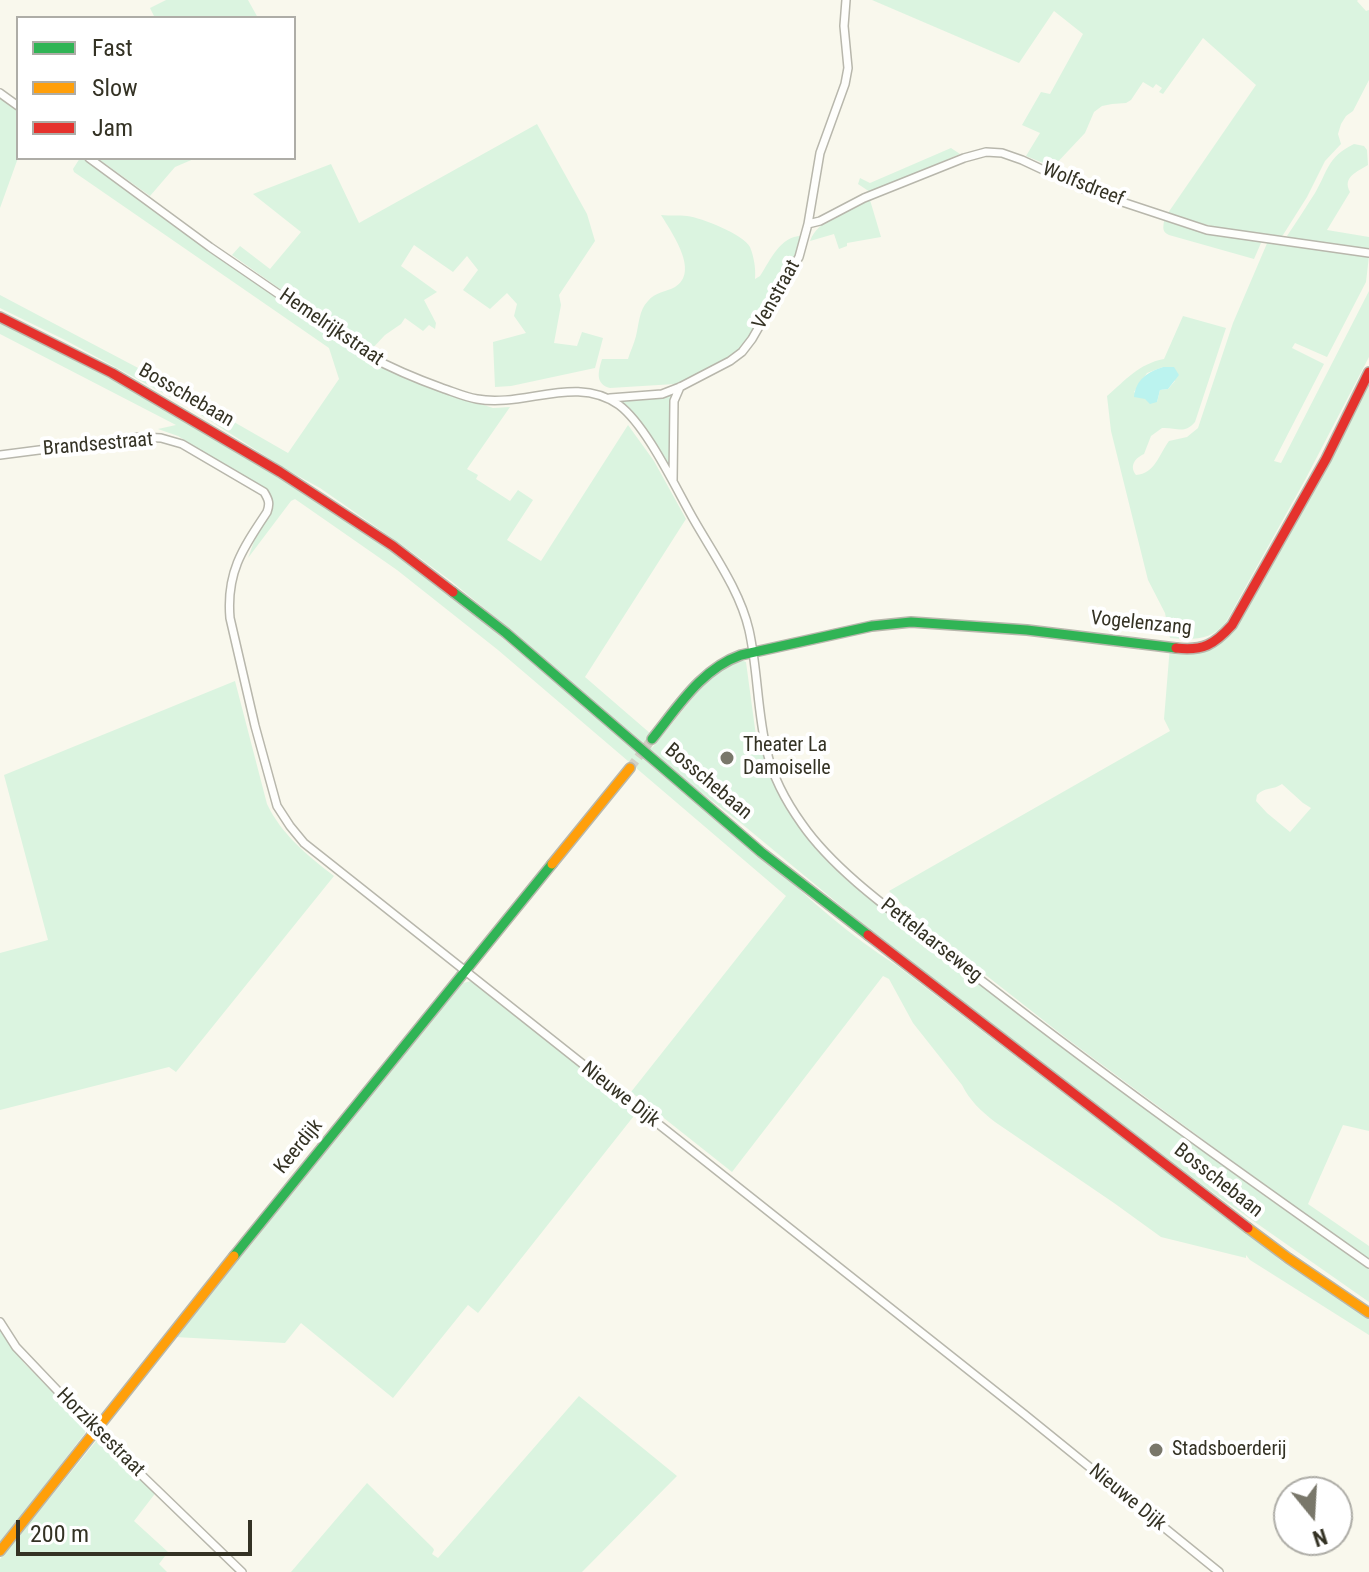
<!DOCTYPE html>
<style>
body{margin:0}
#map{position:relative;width:1369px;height:1572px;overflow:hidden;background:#f9f8ed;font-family:"Roboto Condensed",sans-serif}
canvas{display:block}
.legend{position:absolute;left:16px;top:16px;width:280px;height:144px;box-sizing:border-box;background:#fff;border:2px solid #aeada7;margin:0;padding:10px 14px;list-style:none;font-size:24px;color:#343224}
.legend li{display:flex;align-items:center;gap:16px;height:40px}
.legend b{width:40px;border:2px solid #aeada7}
.north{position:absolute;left:1273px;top:1476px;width:80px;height:80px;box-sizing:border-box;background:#fff;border:2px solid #aeada7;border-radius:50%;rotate:162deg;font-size:22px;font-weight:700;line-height:32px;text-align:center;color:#343224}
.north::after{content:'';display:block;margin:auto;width:28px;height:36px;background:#79776a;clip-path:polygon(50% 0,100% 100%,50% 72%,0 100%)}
.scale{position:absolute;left:16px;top:1520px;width:236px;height:36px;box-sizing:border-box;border:4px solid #343224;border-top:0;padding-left:10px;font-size:24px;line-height:28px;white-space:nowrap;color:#343224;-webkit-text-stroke:6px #fff;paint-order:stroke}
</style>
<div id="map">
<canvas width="1369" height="1572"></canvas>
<ul class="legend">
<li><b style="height:10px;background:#30b455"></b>Fast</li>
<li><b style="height:10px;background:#ff9f0a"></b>Slow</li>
<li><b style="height:10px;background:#e5322d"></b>Jam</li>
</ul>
<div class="north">N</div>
<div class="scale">200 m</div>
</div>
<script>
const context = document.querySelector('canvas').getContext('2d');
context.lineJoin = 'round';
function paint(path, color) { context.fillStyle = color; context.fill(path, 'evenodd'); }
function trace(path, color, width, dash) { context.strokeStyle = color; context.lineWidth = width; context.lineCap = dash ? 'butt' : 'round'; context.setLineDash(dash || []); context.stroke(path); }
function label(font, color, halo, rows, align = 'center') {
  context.font = font + ' "Roboto Condensed",sans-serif'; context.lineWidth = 8; context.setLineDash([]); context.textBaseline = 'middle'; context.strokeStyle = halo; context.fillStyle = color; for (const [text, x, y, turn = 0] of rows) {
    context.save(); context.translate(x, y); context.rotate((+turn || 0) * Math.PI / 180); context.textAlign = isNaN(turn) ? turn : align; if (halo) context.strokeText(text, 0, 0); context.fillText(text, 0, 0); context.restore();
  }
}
const green = new Path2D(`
 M166,0h82l10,18h-103l-5,-10z
 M872,0h486l-1,1 9,10 3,-1v70l-16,31 -7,5 -5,8 -3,10 3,10 -16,17 -18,36 -24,38 -3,2 -65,-10 -50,-14h3l88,-128 -53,-47 -40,56 -4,-2 3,-4 -6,-4 -3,4 -10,-6 -12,18 -5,3 -14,1 -10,2 -8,6 -9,21 -32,34 -27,-11 14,-23 -18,-8 19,-33 9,2 33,-60 -29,-23 -35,52z
 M0,95l18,13v50l-18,50z
 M537,124l50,90 8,27 -36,54 2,10 -7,38 23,3 5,-14 21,6 -8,30 -84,18 -16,1 -2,-45 33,-9 -12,-17 3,-12 -10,-11 -17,16 -27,-19 15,-20 -11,-14 -14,16 -39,-27 -13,21 36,26 -13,8 12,23 -1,6 -6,-4 -6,6 -18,-13 -4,6 -16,11 -16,17 -137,-97 8,-9 30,23 31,-37 -48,-38 78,-30 28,59z
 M1354,144l10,2 3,4 1,15c-11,7 -26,12 -18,27l-23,38 42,7v12l-78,-11 -4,-2c10,-15 19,-29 28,-43 13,-22 12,-36 39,-49z
 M951,148l9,6 -90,38 -12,-8 2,-6 10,5z
 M80,158h7l271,193 4,7 100,40 31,10 17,-1 -43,62 11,6 -2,4 34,22 8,-11 15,10 -26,40 34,21 87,-136 26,36 32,58 -101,158 66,57 -6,8 7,6 51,-63 12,-12 24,-14 7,3 10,74 20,48 44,65 169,141 118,90 152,112 110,77v33l-157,-110 -213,-161 -147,-116 -110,-91 -81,-62 -137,-121 -73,-60 -49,-36 -82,-57 -31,-17 -102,-65 -122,-66 -65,-32v-13l159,84 129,74 51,-74 -10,-31 -255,-176 -1,-3z
 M97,158h99l-21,9 -25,29z
 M870,200l11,37 -34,6v3l-8,3 -5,-15 -24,7c8,-22 40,-33 60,-41z
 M661,215c9,1 18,0 26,1 15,2 56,18 63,31 4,10 6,22 5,32l5,-3c11,-17 21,-42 44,-40l-7,20 -52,89 -17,15 -30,15 -23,9 -65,4c-15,-4 -12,-16 -8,-29h26c2,-7 6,-15 8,-23 3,-12 3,-26 12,-35 7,-9 18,-9 27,-14 25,-15 -3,-54 -14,-72z
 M1164,221l56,14 40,5 1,3 -7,16 -85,-24c-7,-3 -6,-7 -5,-14z
 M1268,241l101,15 -3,26 -39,75 -32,-14 -3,5 32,16 -50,97 7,2 88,-172v66l-64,123 -79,142c-15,19 -34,18 -56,16l-5,-25 -17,-33 -37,-149 -4,-35c19,-16 31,-32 57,-37l19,-43 43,12 -31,94c-11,13 -19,5 -33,6l-11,8 -7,18c-9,4 -15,12 -8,21 19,-1 23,-21 33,-34l18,-4 11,-9 35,-105zM1163,367l12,14 -7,8 -8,1 -3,12 -11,-3 -12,-7 13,-19z
 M0,320l110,55 219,130 116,85 326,273c39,37 79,73 125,102l253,194 118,86 2,4 11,11 89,59v16l-119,-75 -4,-5v3l-85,-21 -47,-34 -119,-81c-14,-11 -25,-21 -33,-37l-49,-62 -24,-44 -6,-3 -151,196 -101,-80 155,-196 -288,-246 -101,-80 -102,-71 -4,2 -43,57 12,-33 13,-21 -1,-6 -5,-7 -89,-55 -20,-7 18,-4 -176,-91z
 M1369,379v752l-26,-6 -35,79 61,42v13l-133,-95 -170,-126 -144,-113 -33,-34 281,-160 -6,-12 6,-73 49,-4zM1282,784l21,19 8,5 -21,24 -23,-19 -11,-12 1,-6c7,-8 17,-5 25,-11z
 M674,393l-4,75 -50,-66z
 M235,681l32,123c15,31 40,51 67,72l-158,196 -7,-5 -169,43v-157l48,-13 -44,-165z
 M471,981l166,131 -159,201 -10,-8 -75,93 -92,-75 -16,20 -110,-6 263,-326 25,-28z
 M0,1330l24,33 61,62v8l-85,111z
 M579,1396l98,80 -95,96h-291l76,-89 66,65 1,2 -2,4 6,4z
 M100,1439l57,52 -23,30 34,31 -9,12 8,8h-167v-13l97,-119z`);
const water = new Path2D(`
 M1163,367h11l5,8 -11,14 -8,1 -3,12 -7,2 -5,-5 -11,-2c2,-18 14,-25 29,-30z`);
const secondaryTunnel = new Path2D(`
 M630,768l22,-29`);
const street = new Path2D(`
 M0,93l18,13
 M89,158l121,89 159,109c24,13 48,23 73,32 12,4 23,9 35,11 47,9 99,-25 142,6 28,21 57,84 75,115 20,35 46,71 55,110 9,40 8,82 18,122 6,25 20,51 35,72 36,52 107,99 157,139 134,105 271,203 410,301
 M808,224l12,-3 44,-23 100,-40 22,-6 16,1 20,7 64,30 121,40 162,23
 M610,398l52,-4 18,-7 50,-26 12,-9 10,-13 47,-82 9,-33 12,-71 25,-69 3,-16 -4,-42 2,-26
 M0,455l140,-18 21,1 21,6 82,48c5,8 6,12 3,20 -24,36 -41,60 -37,106l25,108 22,80 13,20 14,17 720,571 195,158
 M673,481l1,-80 6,-14
 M0,1322l16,25 80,84 146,141`);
const fast = new Path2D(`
 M453,592l53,41 255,219 107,83
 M652,739c26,-32 49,-70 89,-84l131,-29 39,-4 116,8 149,18
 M234,1256l318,-392`);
const slow = new Path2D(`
 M552,864l78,-96
 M1248,1228l40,30 81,55
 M0,1551l234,-295`);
const jam = new Path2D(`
 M0,317l112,56 168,99 113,74 60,46
 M1176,648c27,3 38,-3 56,-23l94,-166 43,-87
 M868,935l380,293`);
const markers = [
 [727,758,8,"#79776a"],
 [1156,1450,8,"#79776a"]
];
const streetNames = [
 ["Wolfsdreef",1083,185,22],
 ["Venstraat",777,295,-61],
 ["Hemelrijkstraat",331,328,34],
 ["Bosschebaan",186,396,30],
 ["Brandsestraat",98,445,-5],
 ["Vogelenzang",1141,624,6],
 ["Bosschebaan",708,782,40],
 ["Pettelaarseweg",931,941,38],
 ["Nieuwe Dijk",620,1095,38],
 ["Keerdijk",299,1147,-51],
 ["Bosschebaan",1218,1181,38],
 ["Horziksestraat",100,1433,45],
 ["Nieuwe Dijk",1127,1498,39]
];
const poiNames = [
 ["Theater La",743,746],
 ["Damoiselle",743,769],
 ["Stadsboerderij",1172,1450]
];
paint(green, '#dbf4e0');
paint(water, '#bbf3ef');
trace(secondaryTunnel, '#d2d0c5', 9, [9, 4.5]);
trace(street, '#b8b7ac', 10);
trace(fast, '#b8b7ac', 12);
trace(slow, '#b8b7ac', 12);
trace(jam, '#b8b7ac', 12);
trace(street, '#fefefc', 7);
trace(fast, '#30b455', 9);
trace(slow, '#ff9f0a', 9);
trace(jam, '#e5322d', 9);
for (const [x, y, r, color] of markers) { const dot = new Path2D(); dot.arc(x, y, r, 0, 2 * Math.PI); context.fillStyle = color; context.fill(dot); trace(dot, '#fff', 3); }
label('20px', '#343224', '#fff', streetNames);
label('20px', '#343224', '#fff', poiNames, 'left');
</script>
